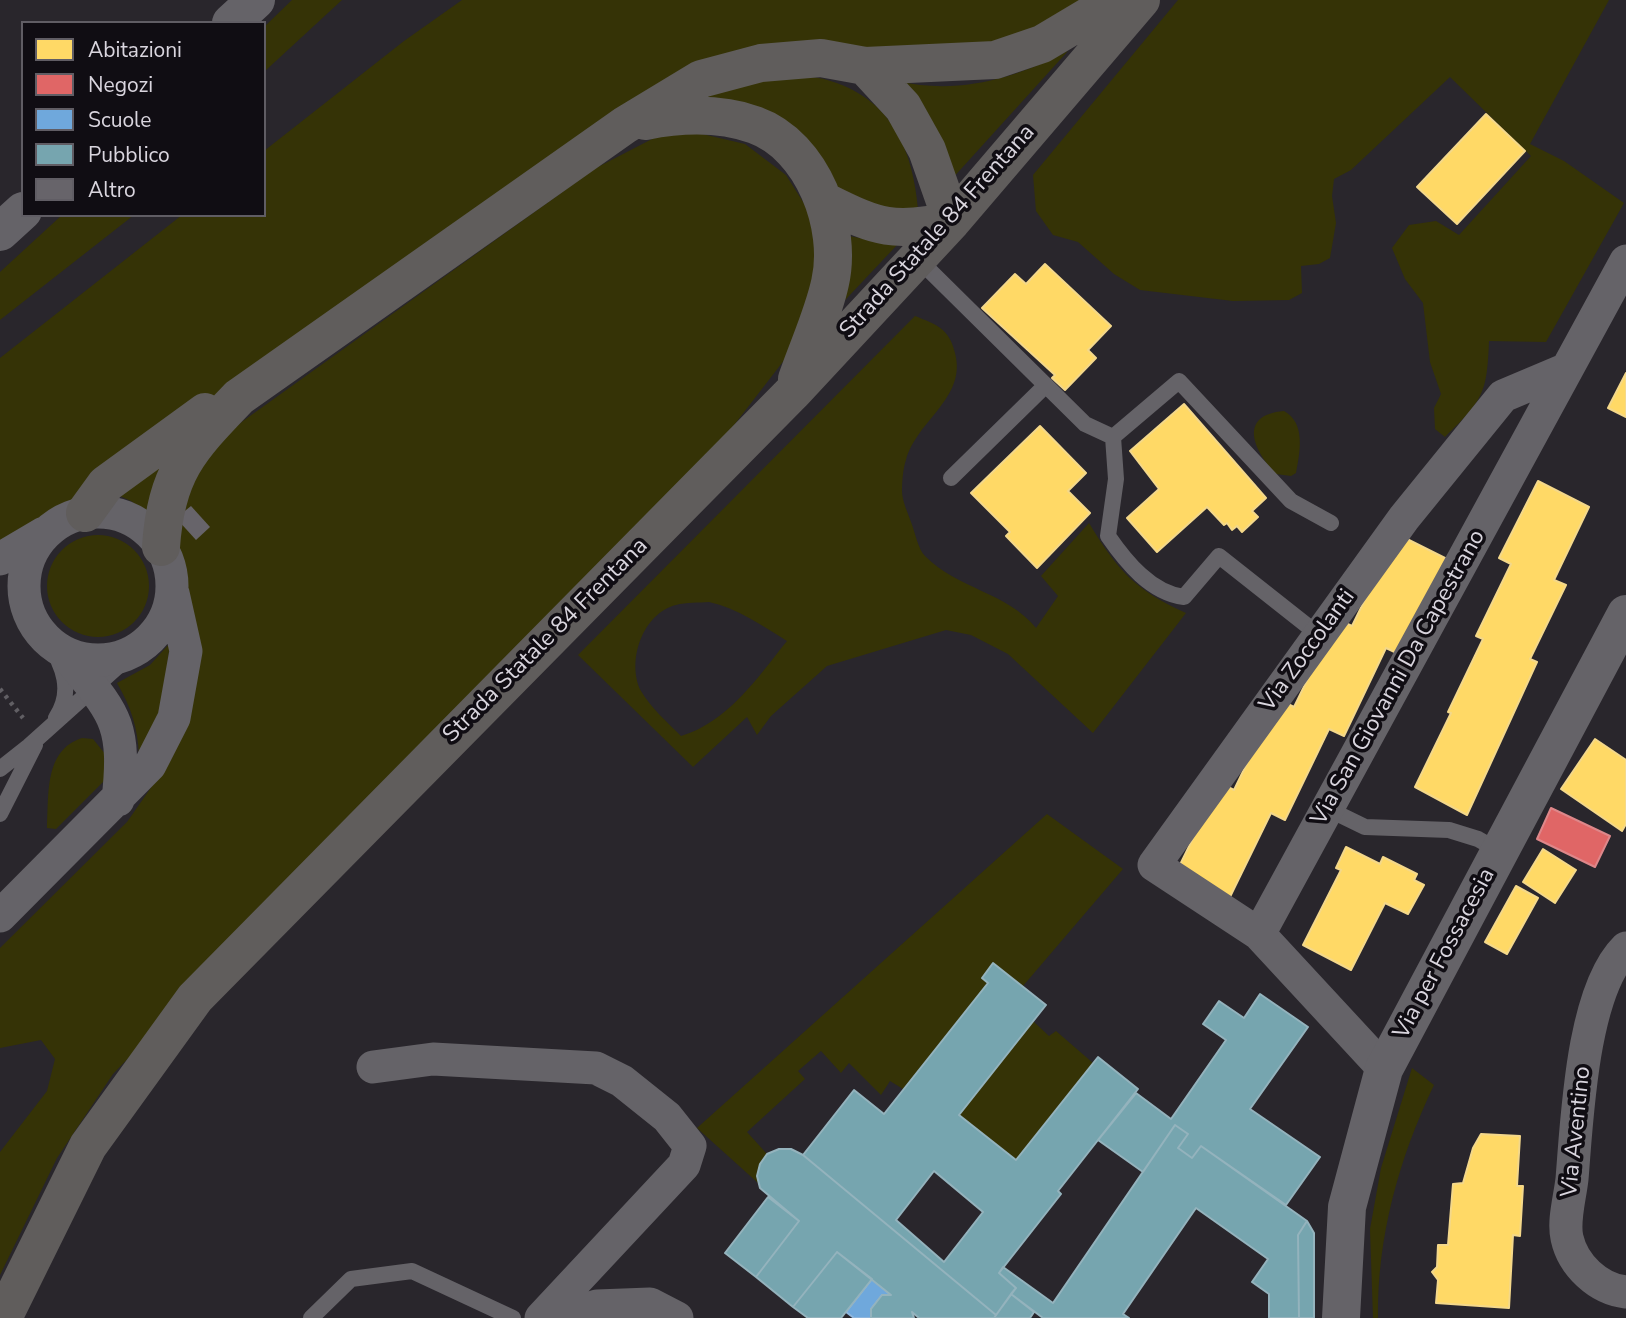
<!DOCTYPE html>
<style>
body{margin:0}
#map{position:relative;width:1626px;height:1318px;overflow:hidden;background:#29262c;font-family:"Nunito Sans",sans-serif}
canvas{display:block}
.legend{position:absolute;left:21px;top:21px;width:245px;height:196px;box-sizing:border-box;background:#100d13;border:2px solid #605d64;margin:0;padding:9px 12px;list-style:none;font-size:21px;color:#d9d5de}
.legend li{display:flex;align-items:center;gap:14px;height:35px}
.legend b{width:35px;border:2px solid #605d64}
</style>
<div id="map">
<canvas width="1626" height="1318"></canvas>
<ul class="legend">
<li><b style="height:19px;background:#ffd966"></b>Abitazioni</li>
<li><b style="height:19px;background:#e06666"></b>Negozi</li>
<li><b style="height:19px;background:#6fa8dc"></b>Scuole</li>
<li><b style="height:19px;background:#76a5af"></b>Pubblico</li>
<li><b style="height:19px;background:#67646a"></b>Altro</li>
</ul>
</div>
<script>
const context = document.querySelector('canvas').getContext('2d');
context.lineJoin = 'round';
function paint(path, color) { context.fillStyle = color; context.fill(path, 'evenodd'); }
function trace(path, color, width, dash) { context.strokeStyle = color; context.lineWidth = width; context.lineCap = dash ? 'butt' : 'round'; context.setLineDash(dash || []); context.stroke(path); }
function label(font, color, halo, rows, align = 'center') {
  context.font = font + ' "Nunito Sans",sans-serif'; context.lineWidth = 7; context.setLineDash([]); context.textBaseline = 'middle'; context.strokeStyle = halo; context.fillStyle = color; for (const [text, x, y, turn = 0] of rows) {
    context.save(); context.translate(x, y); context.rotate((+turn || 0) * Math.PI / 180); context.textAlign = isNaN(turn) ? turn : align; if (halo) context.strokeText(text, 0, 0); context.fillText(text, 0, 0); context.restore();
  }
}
const green = new Path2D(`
 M292,0h50l-78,72v-45z
 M462,0h639l-112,55 -269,11 -644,435 -76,45v-188l182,-143h82v-64l140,-110z
 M1178,0h431l-79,144 34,17 60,42 -78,139 -57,-1c-2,53 -6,59 -44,96l-10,-8 -1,-21 7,-14 -11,-32 -7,-59 -18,-24 -13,-31 17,-23 27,-4 23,14 72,-79 -81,-79 -99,93 -17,9 -2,17 4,27 -6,35 -11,6 -18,2 1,27 -13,7 -56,1 -93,-11 -26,-16 -36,-32 -25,-7 -17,-24 -3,-36z
 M1068,51l-117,129 -54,-99c61,14 117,-2 171,-30z
 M780,75c14,1 30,1 44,4 71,19 91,75 95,142l-43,-5 -156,-108 -16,-15z
 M685,130l60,14 41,31 31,49 -1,51 -24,75 -68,88 -611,636 -56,84 -57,117v-123l47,-61 8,-32 -14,-19 -41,8v-100l127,-126 46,-66 19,-131 -16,-68 4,-3 -5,-50 22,-43 46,-40 353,-253 58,-30z
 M62,215h72l-134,105v-48z
 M849,236l48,9 -66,70z
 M915,316c22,9 34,12 40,37 12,45 -38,67 -49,107 -3,8 -4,22 -4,31 0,10 6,22 9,31 4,10 7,27 14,34 32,33 82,36 111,72l22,-32 -17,-20 48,-53c29,48 46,67 97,90l-93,120 -85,-79 -37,-19 -25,-5 -119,36 -56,50 -14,19 -10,-18 -54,50 -115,-112zM709,602c28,6 54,24 78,39 -29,36 -59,81 -106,95 -14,-14 -30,-28 -40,-45 -15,-30 2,-78 35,-86 10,-3 23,-2 33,-3z
 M1284,411c22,12 16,41 12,62l-5,3 -15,-2c-22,-23 -39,-59 8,-63z
 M174,450l-25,64 -18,-13 -18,-8z
 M47 586a51 51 0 1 1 102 0a51 51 0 1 1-102 0Z
 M170,643l-9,72 -22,41c-1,-28 -8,-49 -22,-73l33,-18z
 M82,738l11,1 13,16v24l-50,50 -9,-1c2,-33 -3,-78 35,-90z
 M1047,814l76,55 -100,117 -30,-22 -11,14 6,5 -85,106 -13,-8 -9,14 -32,-32 -8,10 -20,-22 -23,20 7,8 -58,53 20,22 -7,10 -2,19 -61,-55z
 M1033,1021l16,15 7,-5 37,32 -77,97 -57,-45z
 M1412,1068l22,17c-35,73 -57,152 -56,233h-5l-3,-89 11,-61z`);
const homes = new Path2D(`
 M1486,114l39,37 -68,73 -40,-37z
 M1045,264l66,62 -23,24 8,8 -31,32 -13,-12 3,-3 -73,-67 33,-34 11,10z
 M1626,373v44l-18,-9z
 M1184,404l82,94 -14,13 6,6 -16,15 -5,-6 -5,4 -5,-7 -3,2 -17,-18 -50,45 -30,-34 32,-29 -29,-38z
 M1040,426l46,47 -18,18 22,22 -53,55 -31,-32 4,-4 -39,-39z
 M1538,481l51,26 -35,73 12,5 -36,74 7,3 -70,153 -52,-28 36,-74 -3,-1 35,-73 -7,-3 35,-72 -12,-6z
 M1397,534l52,26 -46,96 -17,-8 -42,88 -15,-7 -44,91 -14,-7 -44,90 -53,-26 46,-94 14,7 44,-91 16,8 43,-88 15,7z
 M1595,739l31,21v64l-4,7 -61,-42z
 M1346,847l34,17 3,-7 34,17 -3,6 10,5 -16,29 -23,-11 -34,67 -48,-25 38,-75 -5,-2z
 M1543,849l33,21 -21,33 -32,-21z
 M1516,886l22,12 -31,56 -22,-12z
 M1481,1134l39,2 -3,50h6l-3,50 -7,-1 -4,73 -73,-5 2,-23 -6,-8 5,-5 1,-22h10l5,-61 10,-1 10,-35z`);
const shops = new Path2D(`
 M1551,808l59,28 -15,31 -58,-28z`);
const schools = new Path2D(`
 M872,1279l19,16h-9l-11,14v9h-17l-8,-6z`);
const public = new Path2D(`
 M993,963l53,42 -87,110 57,45 82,-103 40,32 -80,102 3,3 -62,79 17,15 -20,27 -193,-160 51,-65 30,24 104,-131 -6,-5zM934,1171l49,41 -39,50 -48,-42z
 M1260,994l48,33 -58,82 70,48 -34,48 -85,-59 -9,12 -14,-10 10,-14 -13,-9 -32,47 -45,-32 38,-47 35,26 55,-79 -23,-16 16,-23 25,17z
 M1175,1125l13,9 -10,14 14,10 9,-12 106,75 -9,14 1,83h-30v-24l-17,-12 16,-23 -72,-51 -73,106 6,4h-86l-32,-24 5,-6 -17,-15 4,-6 50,36z
 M779,1149h12l12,6 193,160 -2,3h-75l-7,-6 2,6h-43v-9l11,-14h9l-54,-43 -44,55 -37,-30 43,-56 -39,-33 -3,-12 3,-12 7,-10z
 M768,1197l31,24 -43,56 -31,-24z
 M1307,1221l7,12v85h-15l-1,-83z
 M837,1252l35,27 -31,39h-33l-15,-11z
 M1011,1294l23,18 -4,6h-36z`);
const building = new Path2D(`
 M191,506l19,21 -14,13 -20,-22z`);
const path = new Path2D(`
 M0,689l23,29`);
const service = new Path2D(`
 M917,258l168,166 28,13 66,-56 112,120 40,22
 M1113,437l3,42 -8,57c18,26 43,57 76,61l35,-41 100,79
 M951,478l95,-93
 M48,641c15,25 26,50 8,77
 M0,769l29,-23 106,-95
 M1328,809l37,18 84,3 29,9 21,12
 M0,814l35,-69
 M311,1318l40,-39 61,-8 101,47`);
const minor = new Path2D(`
 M24 586a74 74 0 1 1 148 0a74 74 0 1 1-148 0Z
 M0,559l44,-26
 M64,652c49,61 63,67 54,148
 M0,916l150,-151 24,-47 12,-67 -13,-58
 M1259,934l-105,-69 250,-347 99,-122 64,-27
 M1626,948c-44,43 -49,171 -54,231 -2,18 -9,42 -5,59 6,27 31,51 59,54
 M373,1067l60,-8 163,9 26,13 45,36 23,29 -6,19 -143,153
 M1384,1069l-125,-135 367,-673
 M560,1318l37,-12 53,-2 27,14`);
const tertiary = new Path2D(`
 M1341,1318l6,-111 37,-138 242,-455`);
const secondary = new Path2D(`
 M231,23l25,-23
 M0,232l23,-21`);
const primary = new Path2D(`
 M865,66l38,41 24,43 25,71
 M645,121c36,-7 74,-9 110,4 58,21 88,102 75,158 -7,32 -22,64 -33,96
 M826,202c54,27 66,30 126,19
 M85,513l21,-29 99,-72
 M161,547c5,-75 28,-98 78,-150l386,-272 76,-46 60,-16 60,-5 44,8 130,-6 47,-16 74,-44
 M3,1318l85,-172 107,-148 597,-605 160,-172 189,-221`);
const streetNames = [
 ["Strada Statale 84 Frentana",938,232,-48],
 ["Strada Statale 84 Frentana",546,641,-45],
 ["Via Zoccolanti",1308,651,-54],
 ["Via San Giovanni Da Capestrano",1399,678,-61],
 ["Via per Fossacesia",1445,954,-62],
 ["Via Aventino",1577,1132,-84]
];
paint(green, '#353306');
paint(homes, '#ffd966');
trace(homes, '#f4d88a', 2);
paint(shops, '#e06666');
trace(shops, '#de878a', 2);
paint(schools, '#6fa8dc');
trace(schools, '#8fb6dd', 2);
paint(public, '#76a5af');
trace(public, '#94b3bd', 2);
paint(building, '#67646a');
trace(path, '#615f64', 4.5, [3.5, 5]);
trace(service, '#656368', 16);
trace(minor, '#656368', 33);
trace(tertiary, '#656368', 38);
trace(secondary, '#656368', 38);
trace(primary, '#605d5c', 38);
label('23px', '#d9d5de', '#100d13', streetNames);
</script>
